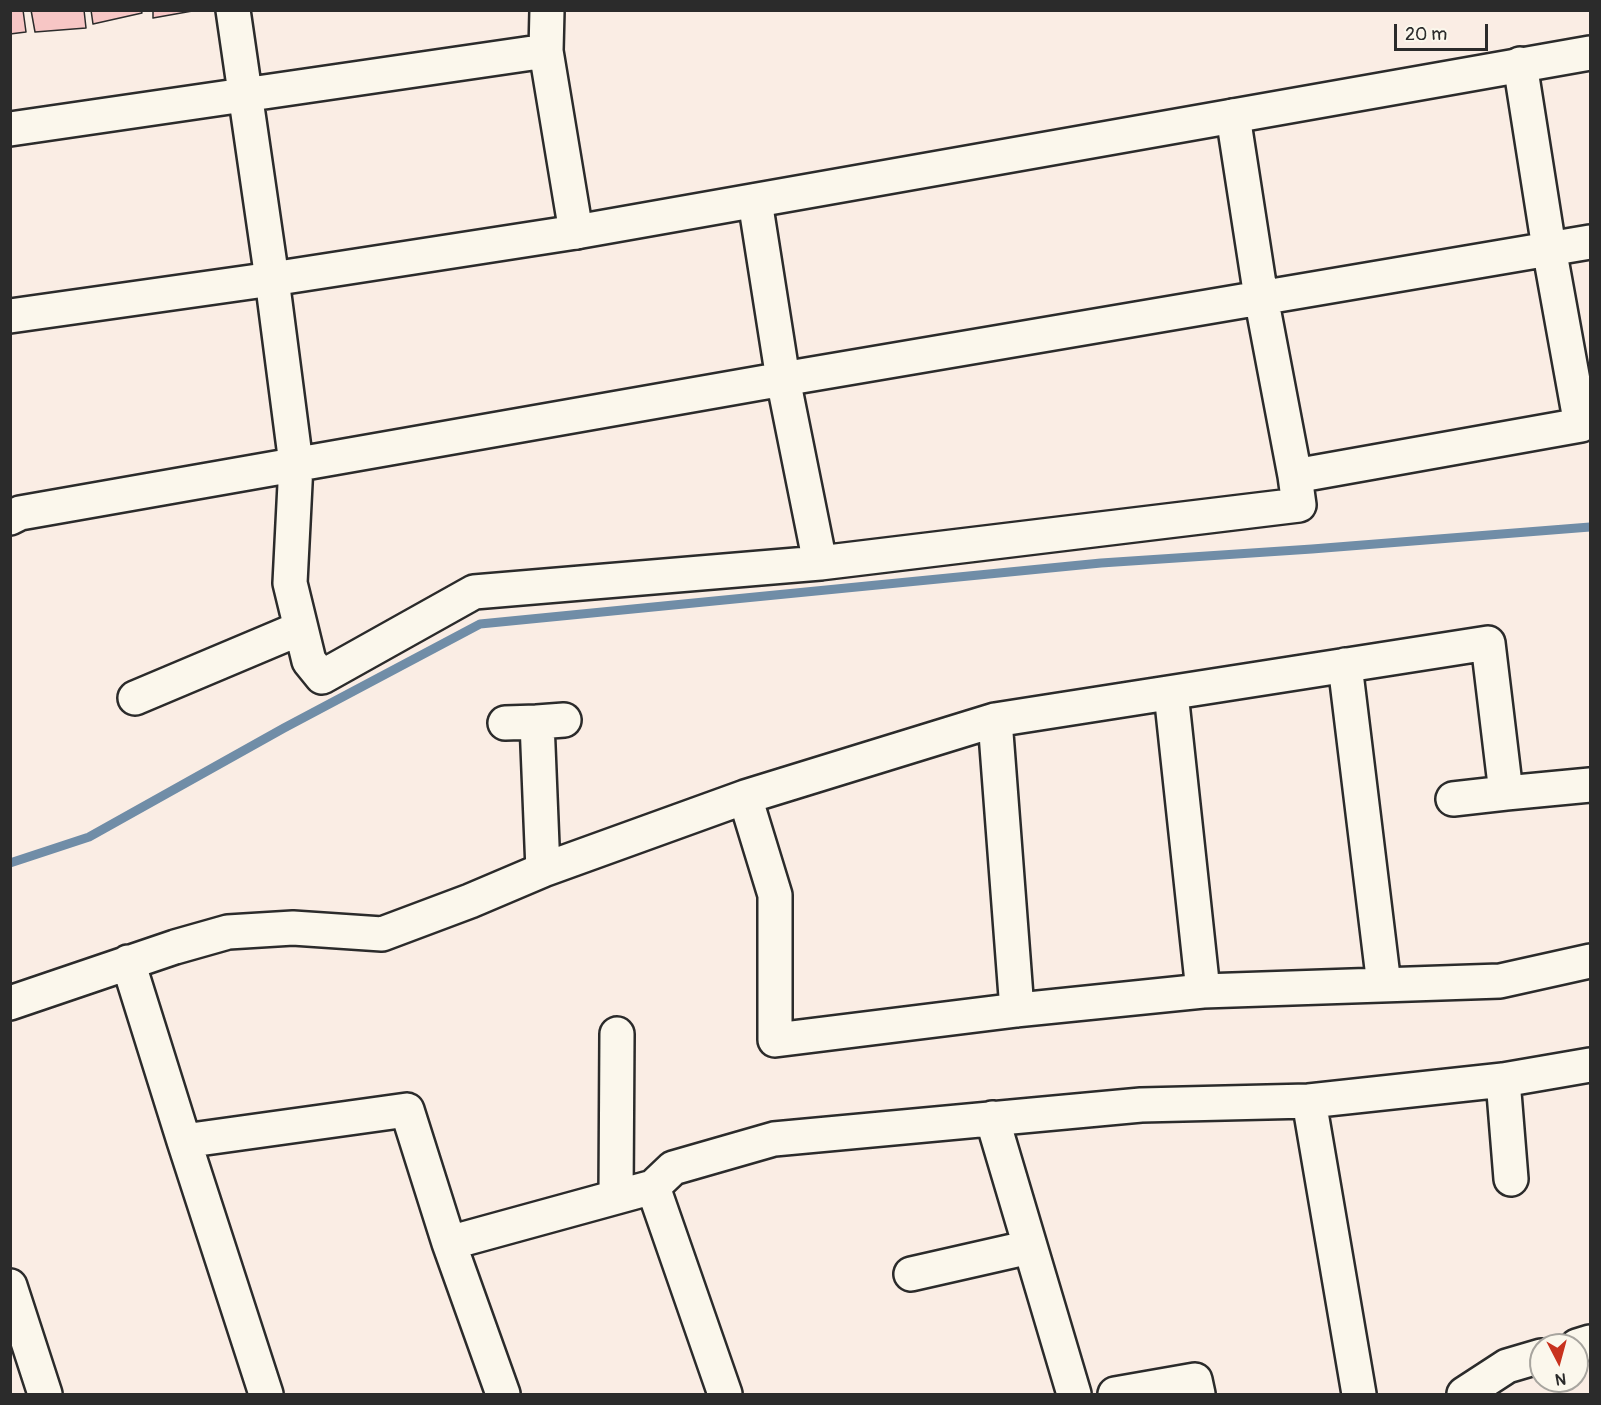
<!DOCTYPE html>
<style>
body{margin:0}
#map{position:relative;width:1601px;height:1405px;overflow:hidden;background:#faede4;font-family:Pangolin,sans-serif}
canvas{display:block}
.frame{position:absolute;inset:0;border:12px solid #2b2b2b;pointer-events:none}
.north{position:absolute;left:1529px;top:1333px;width:60px;height:60px;box-sizing:border-box;background:#fbf7ec;border:2px solid #a8a59f;border-radius:50%;rotate:174deg;font-size:16px;font-weight:700;line-height:24px;text-align:center;color:#2b2b2b}
.north::after{content:'';display:block;margin:auto;width:21px;height:27px;background:#c8321e;clip-path:polygon(50% 0,100% 100%,50% 72%,0 100%)}
.scale{position:absolute;left:1394px;top:24px;width:94px;height:27px;box-sizing:border-box;border:3px solid #2b2b2b;border-top:0;padding-left:8px;font-size:18px;line-height:21px;white-space:nowrap;color:#2b2b2b;-webkit-text-stroke:4px #fbf7ec;paint-order:stroke}
</style>
<div id="map">
<canvas width="1601" height="1405"></canvas>
<div class="frame"></div>
<div class="north">N</div>
<div class="scale">20 m</div>
</div>
<script>
const context = document.querySelector('canvas').getContext('2d');
context.lineJoin = 'round';
function trace(path, color, width, dash) { context.strokeStyle = color; context.lineWidth = width; context.lineCap = dash ? 'butt' : 'round'; context.setLineDash(dash || []); context.stroke(path); }
function paint(path, color) { context.fillStyle = color; context.fill(path, 'evenodd'); }
const stream = new Path2D(`
 M10,863l79,-26 195,-109 196,-104 621,-61 211,-14 278,-22`);
const building = new Path2D(`
 M10,10h13l3,22 -16,2z
 M31,10h53l2,18 -51,4z
 M91,10h50l1,3 -49,11z
 M153,10h45l-45,8z`);
const minor = new Path2D(`
 M233,10l39,269 24,185 -6,119 19,78 13,16 152,-85 346,-29 479,-58 -4,-29 -34,-179 -28,-181
 M547,10l-1,41 30,181
 M10,129l536,-78
 M755,201l28,178 37,184
 M1295,476l286,-51 -32,-177 -29,-184
 M10,518l10,-5 763,-134 807,-137
 M1345,665l39,320
 M1171,693l32,298
 M135,698l166,-70
 M995,720l22,290
 M537,722l27,-2
 M505,723l32,-1 6,148
 M745,797l30,98v145l242,-30 186,-19 297,-10 90,-20
 M1453,799l53,-6
 M128,962l56,179 82,253
 M10,1003l165,-56 53,-15 65,-4 89,6 88,-33 73,-31 202,-73 250,-77 493,-77 18,150 84,-8
 M1503,1080l8,99
 M992,1118l82,276
 M184,1141l223,-31 42,133
 M616,1197l1,-163
 M911,1274l119,-27
 M10,1286l35,108
 M1577,1346l13,-4
 M503,1394l-54,-151 204,-56
 M725,1394l-72,-207 20,-19 101,-29 367,-34 168,-4
 M1115,1394l80,-14 3,14
 M1359,1394l-50,-293 194,-21 87,-15
 M1464,1394l43,-28 34,-10`);
const tertiary = new Path2D(`
 M10,316l262,-37 304,-47 1014,-179`);
trace(stream, '#708da7', 9);
paint(building, '#f7c6c5');
trace(building, '#2b2b2b', 1.5);
trace(minor, '#2b2b2b', 38);
trace(tertiary, '#2b2b2b', 38);
trace(minor, '#fbf7ec', 33);
trace(tertiary, '#fbf7ec', 33);
</script>
